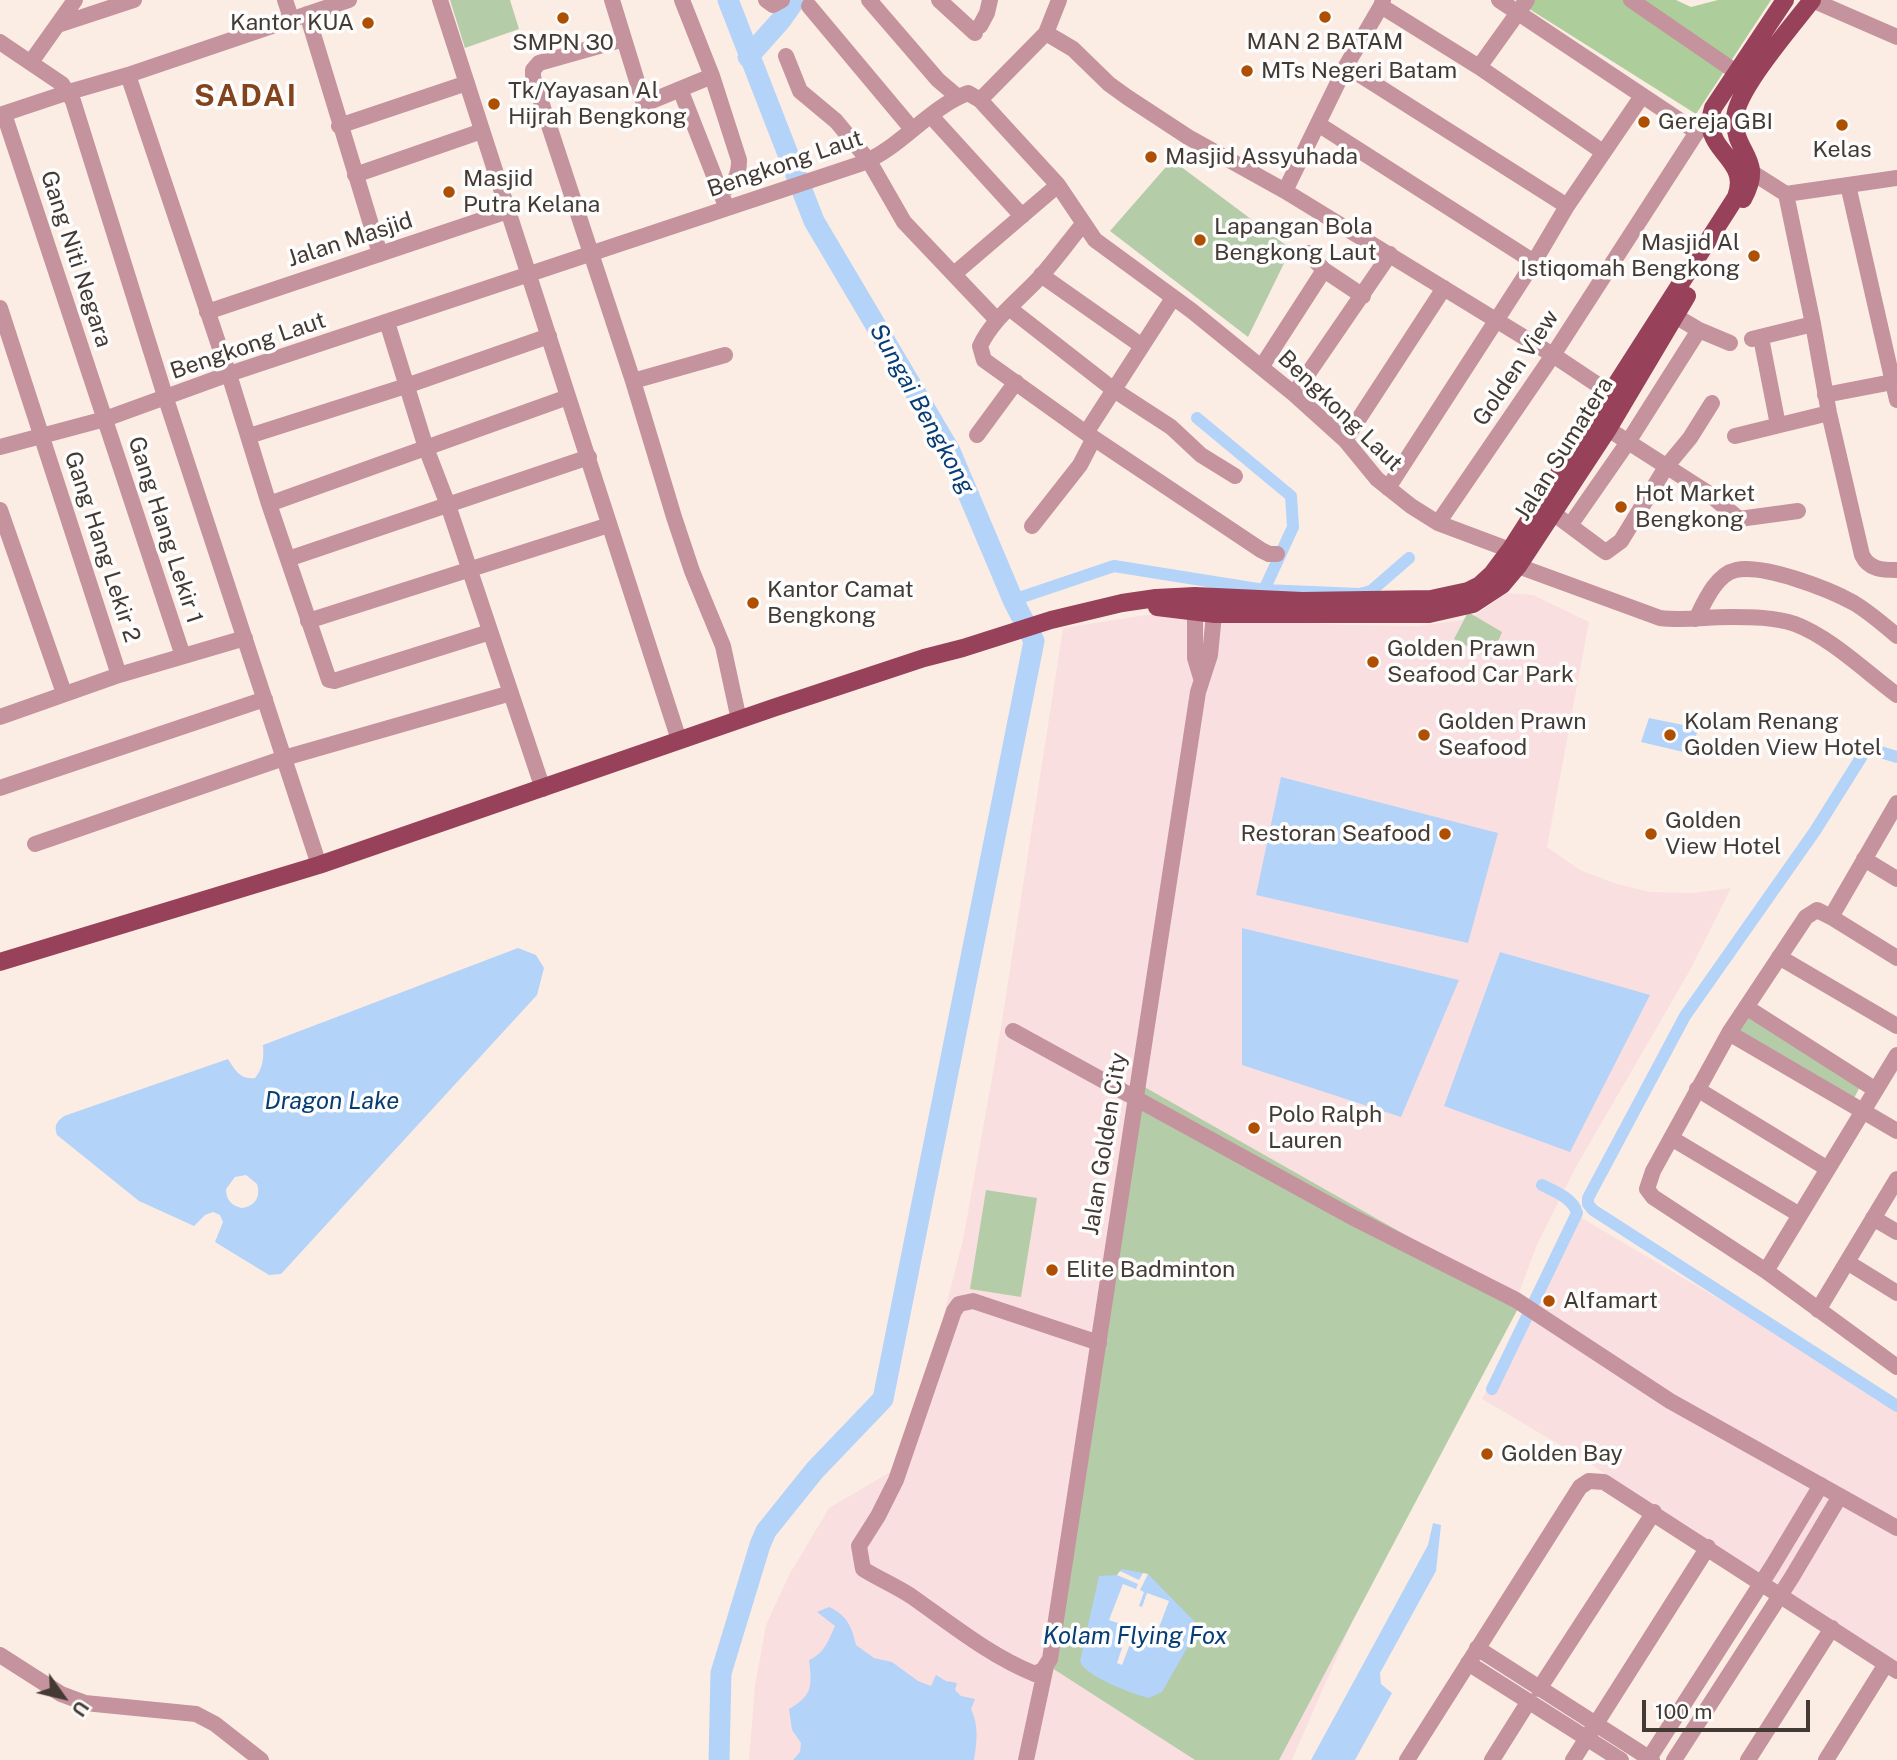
<!DOCTYPE html>
<style>
body{margin:0}
#map{position:relative;width:1897px;height:1760px;overflow:hidden;background:#fcede4;font-family:"Public Sans",sans-serif}
canvas{display:block}
.north{position:absolute;left:28px;top:1662px;width:70px;height:70px;-webkit-text-stroke:5px #fdfdfd;paint-order:stroke;rotate:124deg;font-size:19px;font-weight:700;line-height:28px;text-align:center;color:#443a34}
.north::after{content:'';display:block;margin:auto;width:24px;height:32px;background:#443a34;clip-path:polygon(50% 0,100% 100%,50% 72%,0 100%)}
.scale{position:absolute;left:1642px;top:1700px;width:168px;height:32px;box-sizing:border-box;border:4px solid #443a34;border-top:0;padding-left:9px;font-size:21px;line-height:24px;white-space:nowrap;color:#443a34;-webkit-text-stroke:5px #fdfdfd;paint-order:stroke}
</style>
<div id="map">
<canvas width="1897" height="1760"></canvas>
<div class="north">U</div>
<div class="scale">100 m</div>
</div>
<script>
const context = document.querySelector('canvas').getContext('2d');
context.lineJoin = 'round';
function paint(path, color) { context.fillStyle = color; context.fill(path, 'evenodd'); }
function trace(path, color, width, dash) { context.strokeStyle = color; context.lineWidth = width; context.lineCap = dash ? 'butt' : 'round'; context.setLineDash(dash || []); context.stroke(path); }
function label(font, color, halo, rows, align = 'center') {
  context.font = font + ' "Public Sans",sans-serif'; context.lineWidth = 7; context.setLineDash([]); context.textBaseline = 'middle'; context.strokeStyle = halo; context.fillStyle = color; for (const [text, x, y, turn = 0] of rows) {
    context.save(); context.translate(x, y); context.rotate((+turn || 0) * Math.PI / 180); context.textAlign = isNaN(turn) ? turn : align; if (halo) context.strokeText(text, 0, 0); context.fillText(text, 0, 0); context.restore();
  }
}
const commercial = new Path2D(`
 M1506,593l27,2 56,27 -42,225 33,23 37,14 33,8 44,1 37,-5 -42,84 -113,195 -39,78 -20,53 -121,223 -104,239h-543l6,-74 11,-61 23,-50 40,-67 73,-43 17,-54 44,-171 38,-213 62,-399 89,-14 193,11 73,1 52,-7z
 M1580,1217l264,156 53,35v256l-327,-213 -88,-52z`);
const green = new Path2D(`
 M450,0h60l9,29 -54,19z
 M1172,160l119,89 -43,88 -138,-106z
 M1468,612l34,20 -11,27 -37,-20z
 M1740,1012l121,73 -8,15 -122,-73z
 M1141,1085l381,216 -243,459h-84l-143,-92z
 M986,1190l51,8 -16,99 -51,-8z`);
const forest = new Path2D(`
 M1515,0h161l15,7 27,-7h53l-75,114z`);
const water = new Path2D(`
 M1649,718l49,10 -6,26 -51,-12z
 M1281,777l217,56 -30,110 -212,-48z
 M1242,928l217,52 -58,137 -159,-52z
 M518,948l18,7 8,13 -7,27 -256,279 -12,1 -54,-33 8,-20 -3,-7 -7,-3 -8,3 -11,11 -55,-25 -82,-66c-3,-9 -1,-13 7,-19l164,-57c7,11 12,21 27,19 8,-10 9,-20 8,-33zM246,1175l11,9c4,13 -2,22 -15,24 -11,-2 -16,-9 -16,-19l9,-12z
 M1500,952l150,43 -80,157 -126,-46z
 M1433,1523l8,2 -5,46 -56,102 1,11 11,9 -37,67h-44l117,-215z
 M1122,1569l26,5 48,49 -2,13 -32,56 -13,6c-16,-4 -65,-22 -69,-37l19,-85 18,-1z
 M829,1607c18,8 23,20 27,38l18,13 18,4 26,19 13,5 5,-11 10,6 11,2 -2,7 6,6 14,3 -4,10c8,17 6,33 3,51h-181l7,-8 1,-9 -9,-13 -3,-21c24,-14 23,-22 20,-49 16,-7 19,-19 26,-34l-18,-14z`);
const pier = new Path2D(`
 M1120,1571l19,9 4,-7 5,1 -8,16 4,2 -5,14 3,1 5,-14 22,8 -14,37 -20,-7 -13,34 -5,-2 12,-36 -20,-7 14,-36 13,5 2,-5 -21,-9z`);
const canal = new Path2D(`
 M1264,590l95,4 12,-3 38,-33
 M1013,600l101,-34 150,24 29,-63 -2,-31 -94,-78
 M1897,757l-30,-9 -52,83 -130,185 -97,182v6l5,6 304,196
 M1492,1389l85,-176c-4,-15 -22,-21 -35,-28`);
const river = new Path2D(`
 M748,57l33,-37 14,-20
 M719,1760l2,-87 39,-128 6,-14 49,-61 68,-71 151,-758 -21,-41 -63,-149 -136,-230 -86,-221`);
const minor = new Path2D(`
 M285,0l6,18
 M440,0l239,740
 M612,0l32,104 68,-28
 M682,0l30,76 27,84c0,16 -4,22 -17,32
 M766,0l7,5 9,-5
 M869,0l69,80 20,17
 M939,0l36,33
 M1383,0l-2,6 -35,60 -61,125 268,164 57,38
 M1499,0l198,132 8,-5
 M1631,0l105,72
 M1812,0l85,37
 M809,6l103,123
 M1381,6l98,61 124,85
 M307,14l73,240
 M58,25l76,-25
 M980,26l7,-13 3,-13
 M1046,33l27,16 36,35 18,13 61,40 97,54
 M624,39l-85,24 -6,7v7l100,304 41,136 18,54 31,75 16,74
 M0,42l62,42 11,17 93,298 153,466
 M786,56l14,35 36,30 33,40 35,61 93,98
 M31,62l44,-62
 M1346,66l221,140
 M1479,67l48,-67
 M128,75l104,309 37,120 60,176 5,1 156,-49
 M680,89l44,112
 M980,100l66,-67 13,-33
 M4,114l179,542
 M0,115l69,-23 59,-17 221,-75
 M931,116l91,100
 M1318,124l216,138
 M339,126l128,-43
 M1753,173l33,21 111,-16
 M355,175l127,-44
 M1848,185l49,215
 M1786,194l27,130 16,89 33,142c7,15 21,15 35,15
 M1083,224c-14,17 -27,35 -42,52 -21,23 -48,42 -61,70l4,14 102,73 175,117 8,4h8
 M1308,253l16,17 39,26
 M954,274l104,-89
 M1041,275l101,71
 M0,308l119,367
 M1009,308l105,82 57,37 30,28 34,21
 M1665,310l34,20 31,13
 M207,312l301,-101
 M387,322l39,126 22,57 95,284
 M1761,338l17,87
 M1752,339l61,-15
 M1262,366l62,-96
 M633,381l92,-26
 M1294,394l96,-140
 M1825,395l72,-14
 M1608,429l100,64 31,26 59,-8
 M1086,433l87,-135
 M977,435l39,-53
 M249,436l157,-50 143,-50
 M1735,436l94,-23
 M1345,440l99,-152
 M0,447l105,-28 124,-45 631,-210c40,-15 68,-56 108,-71l12,7 78,85 37,55 97,71 102,83 51,46 32,39 34,27 27,17 72,27
 M1388,488l146,-226 33,-56 75,-110
 M269,504l299,-107
 M0,510l64,183
 M1553,513l47,35 6,4 15,-11 45,-74 24,-29 22,-35
 M1438,523l115,-168 144,-223
 M1571,524l57,-82 71,-112
 M1032,526l48,-61 14,-27
 M288,559l301,-102
 M1518,566l142,52c24,3 46,-1 70,-1 20,0 45,0 65,7 35,13 71,48 102,71
 M1195,601v57l6,20
 M1696,619c8,-16 20,-45 40,-49 28,-6 93,19 118,33 15,9 29,21 43,33
 M308,621l301,-96
 M0,717l119,-42 126,-37
 M0,788l265,-89
 M1897,803l-66,114 66,41
 M35,844l249,-86 227,-65
 M1864,859l33,20
 M1831,917l-14,-7 -11,7 -77,116 -76,138 -6,18 6,8 113,74 131,96
 M1779,957l118,69
 M1746,1007l130,83
 M1013,1031l337,185 166,84 154,101 227,127
 M1729,1033l168,98
 M1697,1089l131,80
 M1671,1138l129,77
 M1873,1218l24,14
 M1847,1262l50,31
 M1766,1271l131,-216
 M1818,1310l79,-131
 M1099,1343l-126,-42 -14,3 -5,7 -58,169 -18,36 -19,30 4,23c16,10 33,17 48,27 40,28 79,60 124,78l8,-4 7,-11 148,-967 12,-37 5,-51
 M1477,1648l175,112
 M0,1655l61,39 24,9 111,11 19,10 46,36
 M1468,1663l153,97
 M1539,1689l115,-177
 M1026,1760l20,-94
 M1407,1760l173,-273 9,-6 15,1 282,182
 M1492,1760l37,-59
 M1573,1760l135,-213
 M1648,1760l125,-195 48,-80
 M1674,1760l118,-183 48,-81
 M1748,1760l84,-132
 M1826,1760l60,-96 11,7`);
const major = new Path2D(`
 M1743,199c23,-41 -10,-45 -8,-81 1,-28 58,-93 77,-118
 M1157,607l58,7h214l44,-10 29,-19 16,-19 90,-137 79,-133
 M0,962l319,-97 454,-157 151,-50 39,-10 88,-28 71,-17 34,-5 39,-2 107,5 129,-2 37,-8 12,-6 12,-11 18,-24 226,-353c13,-34 -22,-42 -26,-72 -1,-5 2,-12 3,-17l72,-108`);
const markers = [
 [1325,17,7,"#ae4f01"],
 [563,18,7,"#ae4f01"],
 [368,23,7,"#ae4f01"],
 [1247,71,7,"#ae4f01"],
 [494,104,7,"#ae4f01"],
 [1644,122,7,"#ae4f01"],
 [1842,125,7,"#ae4f01"],
 [1151,157,7,"#ae4f01"],
 [449,192,7,"#ae4f01"],
 [1200,240,7,"#ae4f01"],
 [1754,256,7,"#ae4f01"],
 [1621,507,7,"#ae4f01"],
 [753,603,7,"#ae4f01"],
 [1373,662,7,"#ae4f01"],
 [1424,735,7,"#ae4f01"],
 [1670,735,7,"#ae4f01"],
 [1445,834,7,"#ae4f01"],
 [1651,834,7,"#ae4f01"],
 [1254,1128,7,"#ae4f01"],
 [1052,1270,7,"#ae4f01"],
 [1549,1301,7,"#ae4f01"],
 [1487,1454,7,"#ae4f01"]
];
const poiNames = [
 ["Kantor KUA",354,23,"right"],
 ["MAN 2 BATAM",1325,42,"center"],
 ["SMPN 30",563,43,"center"],
 ["MTs Negeri Batam",1261,71],
 ["Tk/Yayasan Al",508,91],
 ["Hijrah Bengkong",508,117],
 ["Gereja GBI",1658,122],
 ["Kelas",1842,150,"center"],
 ["Masjid Assyuhada",1165,157],
 ["Masjid",463,179],
 ["Putra Kelana",463,205],
 ["Lapangan Bola",1214,227],
 ["Bengkong Laut",1214,253],
 ["Masjid Al",1740,243,"right"],
 ["Istiqomah Bengkong",1740,269,"right"],
 ["Hot Market",1635,494],
 ["Bengkong",1635,520],
 ["Kantor Camat",767,590],
 ["Bengkong",767,616],
 ["Golden Prawn",1387,649],
 ["Seafood Car Park",1387,675],
 ["Golden Prawn",1438,722],
 ["Seafood",1438,748],
 ["Kolam Renang",1684,722],
 ["Golden View Hotel",1684,748],
 ["Golden",1665,821],
 ["View Hotel",1665,847],
 ["Restoran Seafood",1431,834,"right"],
 ["Polo Ralph",1268,1115],
 ["Lauren",1268,1141],
 ["Elite Badminton",1066,1270],
 ["Alfamart",1563,1301],
 ["Golden Bay",1501,1454]
];
const streetNames = [
 ["Bengkong Laut",785,164,-19],
 ["Jalan Masjid",350,240,-18],
 ["Gang Niti Negara",76,259,72],
 ["Bengkong Laut",248,346,-19],
 ["Golden View",1516,368,-56],
 ["Bengkong Laut",1340,411,44],
 ["Jalan Sumatera",1564,449,-58],
 ["Gang Hang Lekir 1",165,530,72],
 ["Gang Hang Lekir 2",102,547,72],
 ["Jalan Golden City",1105,1144,-81]
];
const waterNames = [
 ["Sungai Bengkong",922,409,61],
 ["Dragon Lake",332,1102],
 ["Kolam Flying Fox",1135,1637]
];
const districtNames = [
 ["SADAI",246,97]
];
paint(commercial, '#fadfe1');
paint(green, '#b5cca8');
paint(forest, '#adce9b');
paint(water, '#b4d3f9');
paint(pier, '#fcede4');
trace(canal, '#b4d3f9', 12);
trace(river, '#b4d3f9', 21);
trace(minor, '#c5939d', 16);
trace(major, '#97425a', 18);
for (const [x, y, r, color] of markers) { const dot = new Path2D(); dot.arc(x, y, r, 0, 2 * Math.PI); context.fillStyle = color; context.fill(dot); trace(dot, '#fdfdfd', 2.5); }
label('23px', '#443a34', '#fdfdfd', poiNames, 'left');
label('23px', '#443a34', '#fdfdfd', streetNames);
label('italic 24px', '#073d74', '#fdfdfd', waterNames);
context.letterSpacing = '2px';
label('bold 30px', '#82431d', '#fdfdfd', districtNames);
context.letterSpacing = '0px';
</script>
